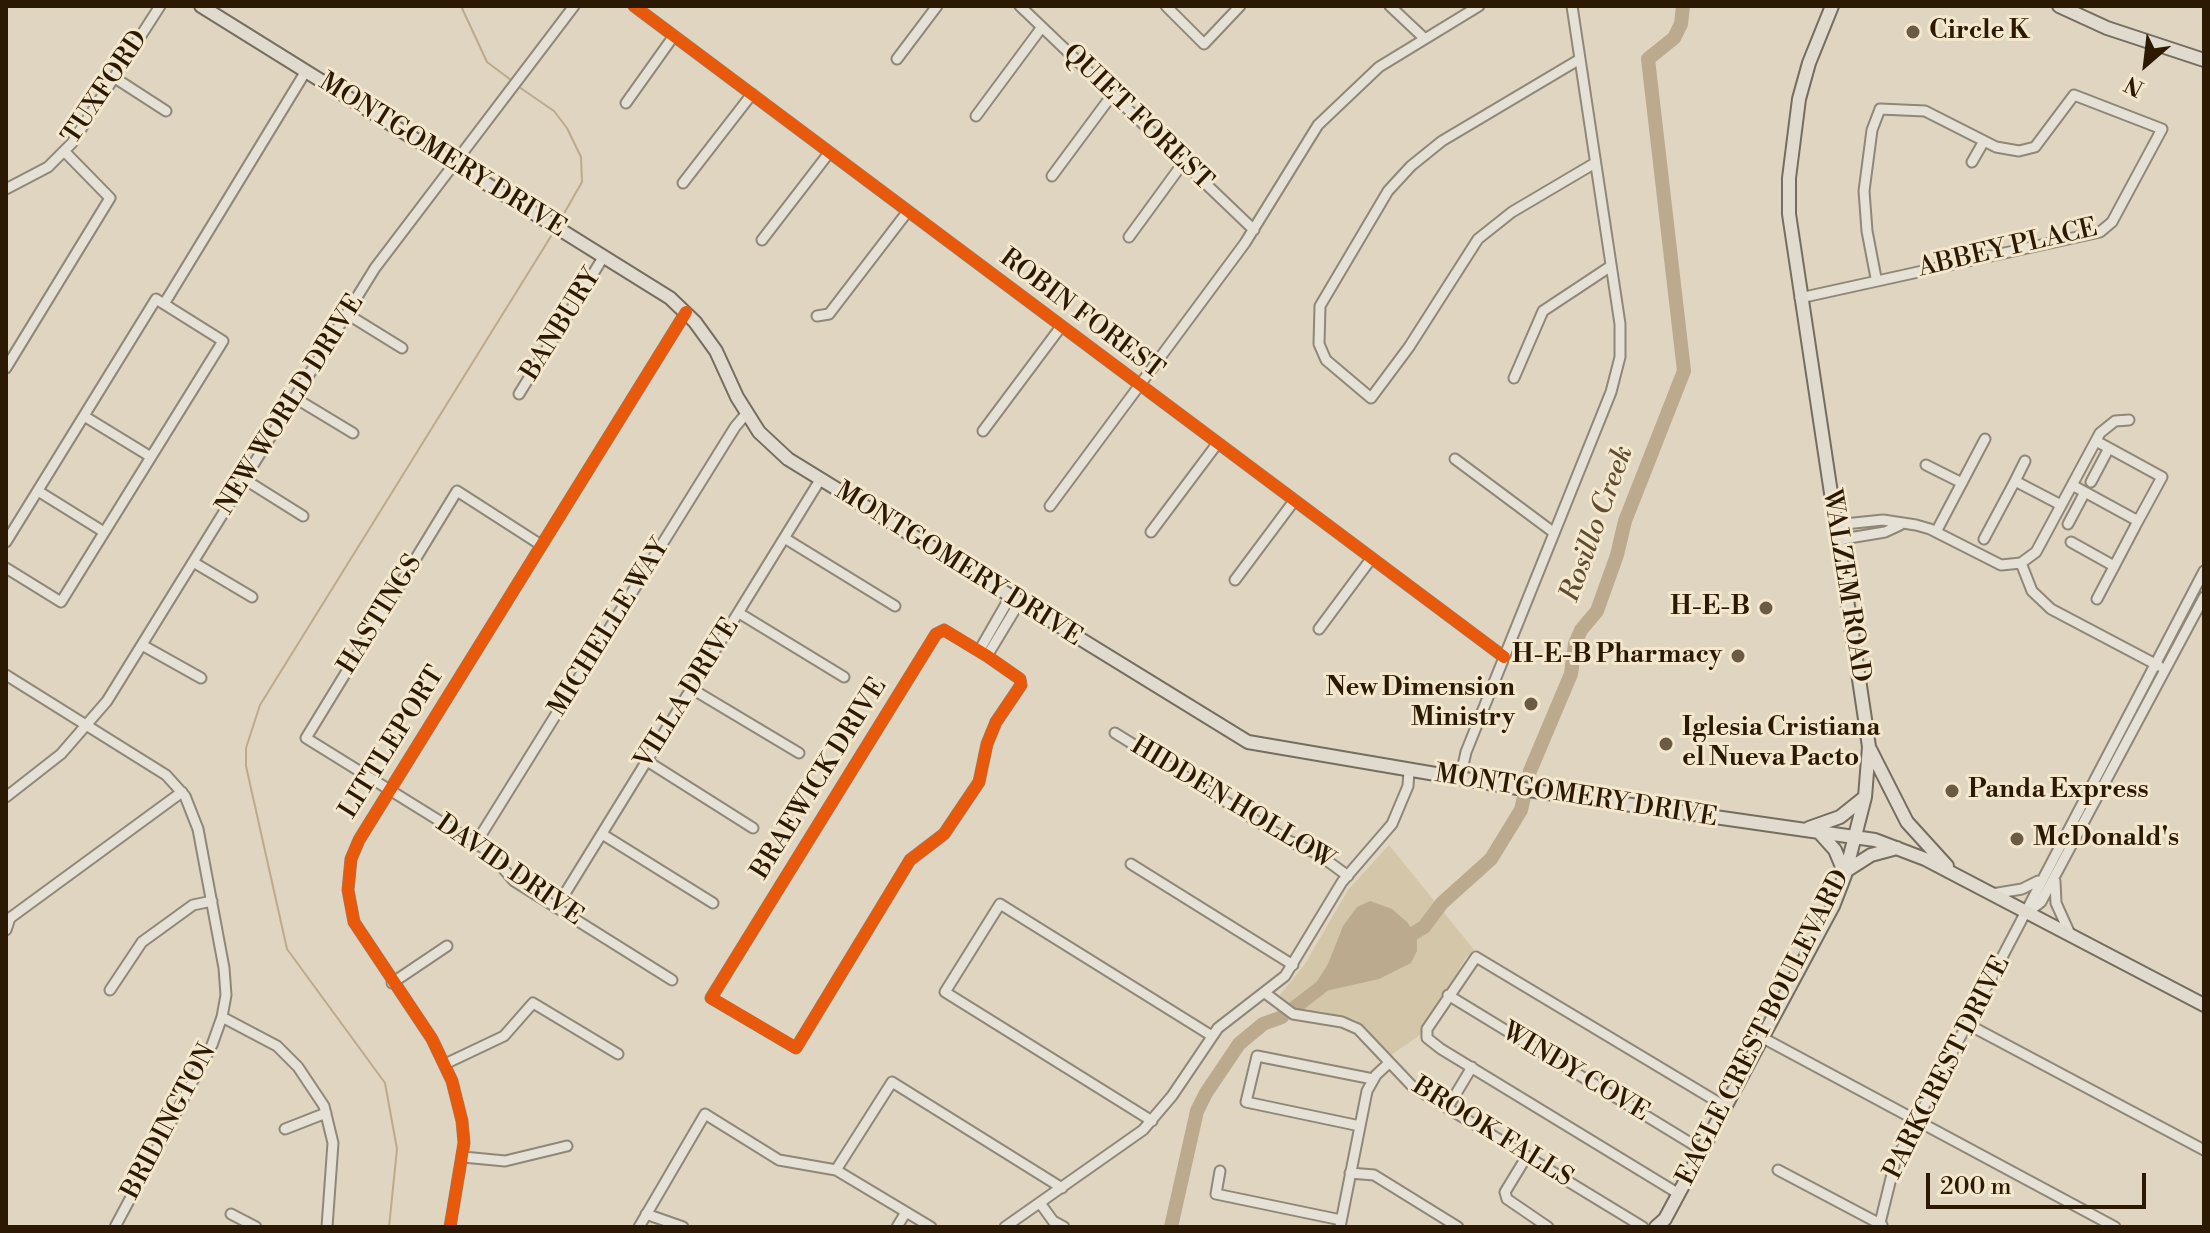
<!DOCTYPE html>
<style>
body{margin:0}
#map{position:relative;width:2210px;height:1233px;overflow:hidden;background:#dfd5c0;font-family:"Libre Bodoni",serif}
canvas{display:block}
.frame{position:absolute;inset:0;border:8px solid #2c1903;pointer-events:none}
.north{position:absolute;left:2106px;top:24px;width:80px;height:80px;-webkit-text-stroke:6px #f3e7ce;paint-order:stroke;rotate:208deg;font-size:22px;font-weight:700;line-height:32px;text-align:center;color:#2c1903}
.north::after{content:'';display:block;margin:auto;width:28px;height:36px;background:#2c1903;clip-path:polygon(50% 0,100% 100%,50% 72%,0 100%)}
.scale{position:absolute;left:1926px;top:1173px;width:220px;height:36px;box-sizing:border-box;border:4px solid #2c1903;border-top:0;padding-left:10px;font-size:24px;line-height:28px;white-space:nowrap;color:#2c1903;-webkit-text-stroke:6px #f3e7ce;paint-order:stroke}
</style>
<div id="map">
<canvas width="2210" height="1233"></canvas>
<div class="frame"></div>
<div class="north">N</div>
<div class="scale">200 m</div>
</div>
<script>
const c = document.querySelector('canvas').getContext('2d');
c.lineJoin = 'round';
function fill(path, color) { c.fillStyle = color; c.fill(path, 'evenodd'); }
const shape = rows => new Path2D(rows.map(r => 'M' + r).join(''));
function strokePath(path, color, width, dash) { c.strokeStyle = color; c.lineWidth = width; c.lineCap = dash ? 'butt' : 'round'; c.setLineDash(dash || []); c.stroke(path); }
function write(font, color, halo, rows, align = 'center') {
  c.font = font + ' "Libre Bodoni",serif'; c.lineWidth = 6; c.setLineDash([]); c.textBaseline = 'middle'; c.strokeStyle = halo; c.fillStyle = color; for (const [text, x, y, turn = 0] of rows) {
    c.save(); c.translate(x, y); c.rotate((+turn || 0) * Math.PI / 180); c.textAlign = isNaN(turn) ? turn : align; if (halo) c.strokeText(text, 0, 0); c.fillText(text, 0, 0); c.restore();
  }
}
const green = shape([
 [1389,845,1475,951,1466,957,1423,1033,1391,1055,1356,1020,1319,1011,1299,1011,1283,1003,1280,995,1305,964,1348,890]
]);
const water = shape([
 [1370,901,1392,909,1408,923,1417,940,1417,951,1411,963,1379,979,1317,993,1314,986,1328,964,1343,926,1357,907]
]);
const stream = shape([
 [461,6,487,62,511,80],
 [519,87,554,111,567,128,581,157,582,182,558,224],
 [389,1227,397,1149,385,1083,287,949,246,766,246,748,260,705,553,233]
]);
const river = shape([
 [1399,942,1424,927,1442,903,1491,859,1521,810,1530,771,1571,674,1575,644,1581,630,1597,611,1617,555,1625,521,1684,371,1648,59,1674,38,1681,24,1683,6],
 [1294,1008,1329,981],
 [1171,1227,1197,1111,1206,1093,1239,1044,1263,1024,1282,1017]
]);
const minor = shape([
 [634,6,1504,657],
 [1020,6,1254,230],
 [1166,6,1204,44,1240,6],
 [1390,6,1424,38],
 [897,59,937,6],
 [1580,59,1442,141,1411,166,1388,191,1320,306,1319,344,1326,360,1371,398,1409,347,1478,239,1512,212,1595,163],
 [115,78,166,111],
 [626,103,673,37],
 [976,116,1042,27],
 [1972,162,1984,141],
 [1052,176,1112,95],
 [683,183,752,94],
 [6,189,48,167,72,143,160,6],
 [1129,237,1183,163],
 [762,240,829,153],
 [1876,278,1867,231,1864,191,1872,130,1880,109,1925,111,1996,147,2019,151,2035,147,2074,95],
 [1800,298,2100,232,2112,222,2162,129,2074,95],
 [164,304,306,71],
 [347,314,402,348],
 [817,316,829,314,908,211],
 [6,368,110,198,64,151],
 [1514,378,1543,311,1611,266],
 [519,394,604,256],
 [295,398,353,433],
 [84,416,151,457],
 [983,431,1060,328],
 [2096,441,2162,477,2138,521],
 [1455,459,1553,532],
 [1926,465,1962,483],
 [244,479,303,516],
 [2015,481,2025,461],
 [2091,482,2109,448],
 [2072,485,2138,521,2097,599],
 [38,491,104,532],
 [1050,506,1245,243,1318,125,1379,67,1479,6],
 [2068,524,2085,492],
 [1835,525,1883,520,1916,525,1930,529,2001,565,2021,563,2036,552,2100,433,2115,421,2129,420],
 [1151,532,1217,444],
 [1936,532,1985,439],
 [786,539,895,606],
 [1984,539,2015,481,2061,505],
 [1837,540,1885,532,1900,525],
 [6,542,156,299,223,341,61,602,6,568],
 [2071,542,2114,566],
 [541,545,457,491,306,738,488,851,514,881,672,980],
 [193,562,252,597],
 [2021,563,2032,591,2051,609,2159,666],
 [1235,580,1294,501],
 [739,613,844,677],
 [1319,629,1371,559],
 [944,630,987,656,1020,679,1021,685,996,722,987,744,979,782,944,834,910,860,796,1048,711,998,936,634,944,630],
 [142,645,201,678],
 [979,651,1010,597],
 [987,656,1019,603],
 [6,675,166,775,185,796,198,829,224,968,226,995,222,1017,212,1045,115,1227],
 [692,689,799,753],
 [1115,733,1289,841,1318,854,1348,876],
 [647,761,753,828],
 [1460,779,1466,752,1611,392,1620,357,1620,324,1572,6],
 [6,797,61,754,107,701,375,268,574,6],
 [602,834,713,903],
 [476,843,735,427,746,414],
 [1131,864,1293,965],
 [2055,881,2056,903,2070,934],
 [1992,894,2022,889,2038,881],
 [556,908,820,480],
 [2028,912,2041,902,2204,597],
 [6,930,10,918,182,792],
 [392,983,447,946],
 [110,990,142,942,193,905,212,901],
 [1265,993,1293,1014,1342,1022,1358,1029,1413,1087,1643,1227],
 [1448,995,1702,1150],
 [222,1017,277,1046,298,1067,324,1106,333,1143,327,1227],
 [1969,1025,2204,1150],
 [1763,1038,2115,1227],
 [445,1064,504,1036,533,1003,618,1054],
 [1448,1107,1472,1067],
 [1152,1121,945,992,1000,904,1212,1036],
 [1360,1126,1246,1102,1257,1056,1373,1079],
 [285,1129,326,1113],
 [1527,1156,1505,1192,1507,1199,1548,1227],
 [463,1157,505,1161,567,1146],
 [836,1170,892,1082,1062,1188],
 [1778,1170,1882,1225],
 [1220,1171,1216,1194,1341,1220],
 [1350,1173,1374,1175,1458,1227],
 [1679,1194,1441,1049,1427,1038,1427,1029,1476,957,1726,1107],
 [1040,1203,1053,1221,1064,1227],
 [231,1214,256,1227],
 [646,1214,683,1227],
 [450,1227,464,1143,462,1121,452,1081,432,1039,354,922,348,890,351,859,359,840,686,312],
 [639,1227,705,1114,779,1160,836,1170,931,1227],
 [897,1227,906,1212],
 [1005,1227,1143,1130,1172,1096,1218,1028,1285,976,1342,882,1392,824,1408,786,1409,771],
 [1340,1227,1367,1091,1376,1075,1389,1063],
 [1879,1227,1895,1162,2204,571]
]);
const major = shape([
 [201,6,670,298,695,322,716,351,737,397,759,432,788,459,1248,742,1541,792,1875,840,1925,859,2204,1005],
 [2059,6,2107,28,2204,60],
 [1870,749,1907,822,1947,866],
 [1809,828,1840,817,1865,797],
 [1817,830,1835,850,1845,874],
 [1846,871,1871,855,1897,848],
 [1656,1227,1665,1219,1833,906,1845,875,1865,797,1869,747,1865,719,1789,214,1789,178,1799,99,1809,63,1832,6]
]);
const cycleway = shape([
 [634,6,1504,657],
 [944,630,987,656,1020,679,1021,685,996,722,987,744,979,782,944,834,910,860,796,1048,711,998,936,634,944,630],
 [450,1227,464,1143,462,1121,452,1081,432,1039,354,922,348,890,351,859,359,840,686,312]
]);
const markers = [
 [1913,32,8,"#6b5b45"],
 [1766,608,8,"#6b5b45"],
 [1738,656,8,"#6b5b45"],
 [1531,704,8,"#6b5b45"],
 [1666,744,8,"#6b5b45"],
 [1952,791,8,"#6b5b45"],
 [2017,839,8,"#6b5b45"]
];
const poiNames = [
 ["Circle K",1929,32],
 ["H-E-B",1750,608,"right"],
 ["H-E-B Pharmacy",1722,656,"right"],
 ["New Dimension",1515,689,"right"],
 ["Ministry",1515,719,"right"],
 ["Iglesia Cristiana",1682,729],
 ["el Nueva Pacto",1682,759],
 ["Panda Express",1968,791],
 ["McDonald's",2033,839]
];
const streetNames = [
 ["TUXFORD",106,88,-56],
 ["QUIET FOREST",1137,118,44],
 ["MONTGOMERY DRIVE",442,156,32],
 ["ABBEY PLACE",2008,249,-13],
 ["ROBIN FOREST",1081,315,37],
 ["BANBURY",562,325,-58],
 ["NEW WORLD DRIVE",291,405,-58],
 ["MONTGOMERY DRIVE",958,565,32],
 ["WALZEM ROAD",1845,586,81],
 ["HASTINGS",381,615,-58],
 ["MICHELLE WAY",610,628,-58],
 ["VILLA DRIVE",688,694,-58],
 ["LITTLEPORT",393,743,-58],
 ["BRAEWICK DRIVE",820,779,-58],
 ["MONTGOMERY DRIVE",1576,797,9],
 ["HIDDEN HOLLOW",1232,804,31],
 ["DAVID DRIVE",509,871,35],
 ["EAGLE CREST BOULEVARD",1764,1028,-63],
 ["PARKCREST DRIVE",1948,1068,-63],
 ["WINDY COVE",1575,1073,31],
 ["BRIDINGTON",170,1122,-62],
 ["BROOK FALLS",1492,1133,32]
];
const waterNames = [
 ["Rosillo Creek",1598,524,-70]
];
fill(green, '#d4c6a8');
fill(water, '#bbaa8d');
strokePath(stream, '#bbaa8d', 2);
strokePath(river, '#bbaa8d', 14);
strokePath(minor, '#8f8778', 13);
strokePath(major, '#756d5f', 16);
strokePath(minor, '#e6e1d6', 9);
strokePath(major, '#e1dbcf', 12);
strokePath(cycleway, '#e8590c', 12);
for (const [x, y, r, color] of markers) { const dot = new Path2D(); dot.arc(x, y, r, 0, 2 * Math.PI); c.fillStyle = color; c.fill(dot); strokePath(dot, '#f3e7ce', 3); }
write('bold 26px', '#2c1903', '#f3e7ce', poiNames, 'left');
write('26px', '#2c1903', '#f3e7ce', streetNames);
write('italic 28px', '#5f4c31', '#f3e7ce', waterNames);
</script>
